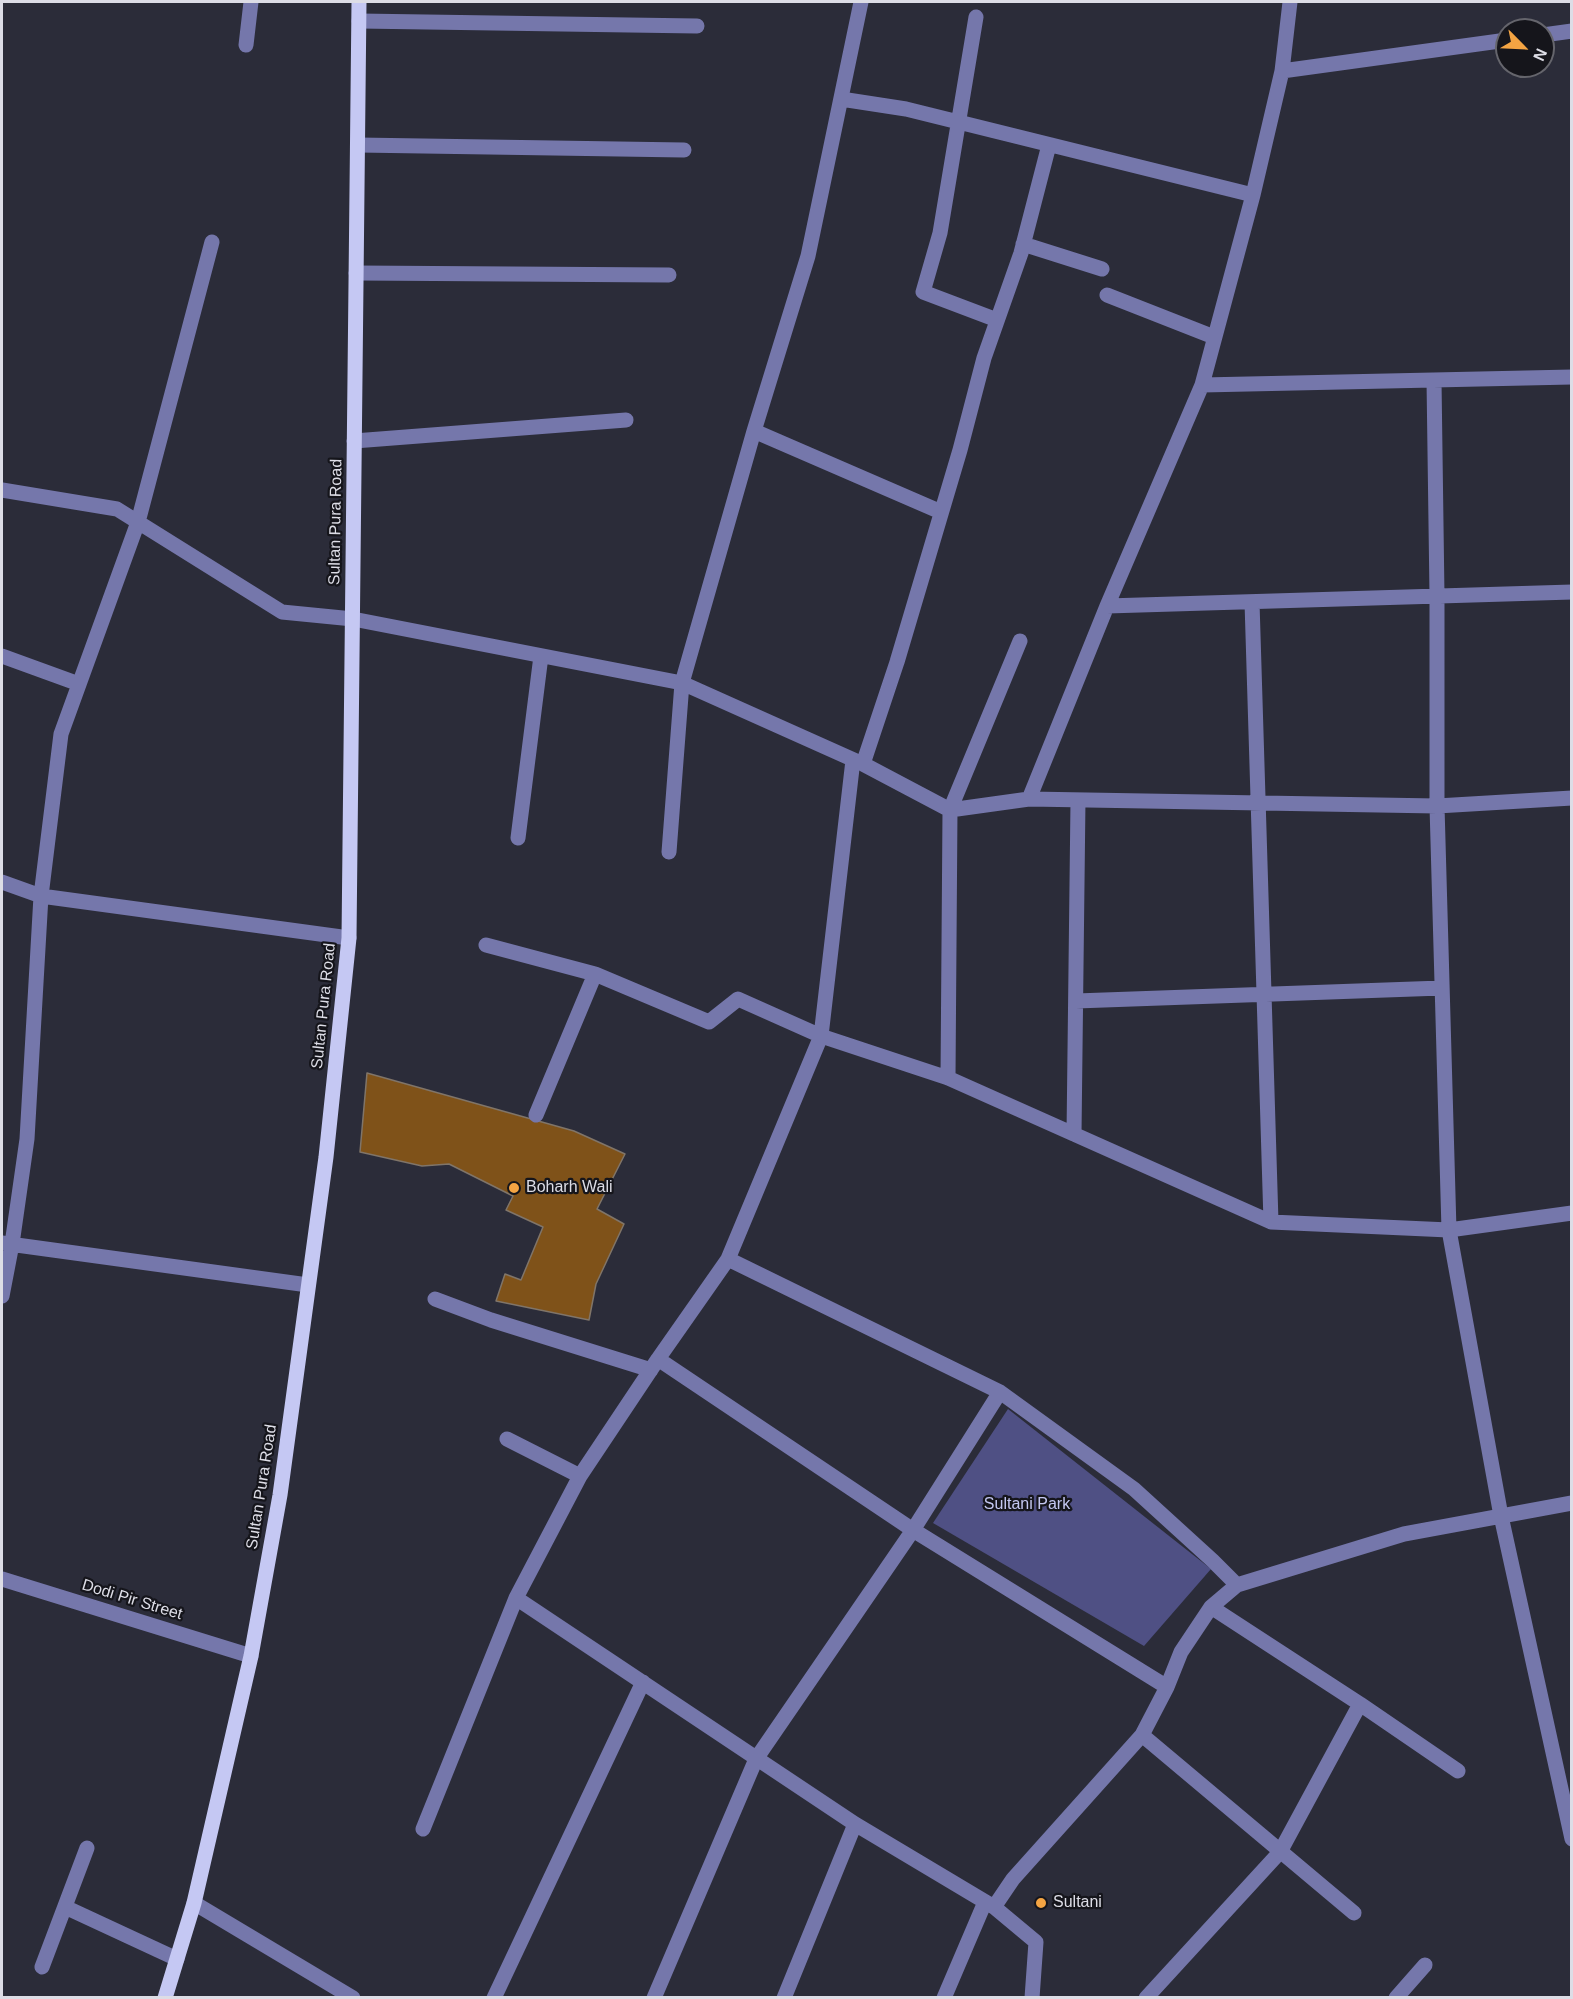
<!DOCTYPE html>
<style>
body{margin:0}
#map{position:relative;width:1573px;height:1999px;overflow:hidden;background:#2b2c39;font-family:Arial,sans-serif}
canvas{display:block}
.frame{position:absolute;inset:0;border:3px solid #dddde6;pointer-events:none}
.north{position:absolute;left:1495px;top:18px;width:60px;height:60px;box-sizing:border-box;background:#15151b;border:2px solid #65656c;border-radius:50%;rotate:114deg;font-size:16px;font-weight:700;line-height:24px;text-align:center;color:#dddde6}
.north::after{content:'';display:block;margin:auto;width:21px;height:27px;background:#f4a443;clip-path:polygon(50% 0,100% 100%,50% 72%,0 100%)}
</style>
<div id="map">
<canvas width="1573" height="1999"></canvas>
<div class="frame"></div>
<div class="north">N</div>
</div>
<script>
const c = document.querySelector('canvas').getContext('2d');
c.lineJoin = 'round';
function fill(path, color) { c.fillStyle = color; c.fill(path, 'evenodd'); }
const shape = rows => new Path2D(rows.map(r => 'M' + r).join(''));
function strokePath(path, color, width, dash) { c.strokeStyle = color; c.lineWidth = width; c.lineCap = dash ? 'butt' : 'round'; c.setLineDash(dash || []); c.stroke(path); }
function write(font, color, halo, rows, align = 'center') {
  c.font = font + ' Arial,sans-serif'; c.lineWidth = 4.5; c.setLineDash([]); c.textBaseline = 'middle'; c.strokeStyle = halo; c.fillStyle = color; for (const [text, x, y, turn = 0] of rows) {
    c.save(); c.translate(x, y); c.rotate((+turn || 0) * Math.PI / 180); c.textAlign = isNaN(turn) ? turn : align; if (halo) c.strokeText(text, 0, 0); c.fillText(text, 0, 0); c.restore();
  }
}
const green = shape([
 [1008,1409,1211,1569,1144,1646,933,1523]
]);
const building = shape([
 [367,1073,574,1131,625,1154,597,1209,624,1224,596,1284,589,1320,496,1301,505,1274,521,1280,543,1227,506,1210,513,1196,449,1164,422,1166,360,1152,367,1073]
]);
const minor = shape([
 [1290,2,1282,71,1253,195,1202,385,1107,606,1029,799,1437,806,1572,798],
 [976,17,940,233,923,292,997,320],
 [359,21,697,26],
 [1543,35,1572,31],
 [246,45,251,2],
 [1282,71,1507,40],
 [841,99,906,109,1253,195],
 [358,145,684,150],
 [1023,244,1102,269],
 [356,273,669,275],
 [1107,295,1214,337],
 [1434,380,1437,596,1437,806,1449,1230,1501,1516,1572,1839],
 [1202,385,1572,377],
 [754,431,941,512],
 [354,441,626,420],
 [2,490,117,509,282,612,353,619,682,683,863,764,950,810,1029,799],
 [1252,602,1271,1222],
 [1107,606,1572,592],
 [2,656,79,684],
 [863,764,897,662,960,450,984,358,1021,253,1049,145],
 [518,838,541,656],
 [669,852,682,683,754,431,808,256,861,2],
 [2,882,41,896,349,938],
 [486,945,595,974],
 [1076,1001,1442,988],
 [948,1078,950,810,1020,641],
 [536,1115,595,974,709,1022,738,999,821,1036,948,1078,1271,1222,1449,1230,1572,1213],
 [1074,1134,1078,800],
 [2,1243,308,1285],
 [728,1259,1000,1392,1134,1489,1213,1561,1237,1585],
 [2,1296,12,1244,27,1139,41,896,61,734,138,522,212,242],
 [435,1299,491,1320,651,1370],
 [658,1359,913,1530,1167,1687],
 [507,1439,580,1476],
 [2,1579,251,1656],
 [516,1598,855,1824,994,1907,1036,1942,1032,1998],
 [1211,1607,1360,1704,1458,1771],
 [1142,1735,1354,1913],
 [423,1829,516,1598,580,1476,658,1359,728,1259,821,1036,853,760],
 [194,1903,353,1998],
 [65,1907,177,1959],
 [994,1907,1013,1879,1142,1735,1167,1687,1181,1652,1211,1607,1237,1585,1404,1534,1572,1503],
 [42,1967,87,1848],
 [494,1998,643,1682],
 [654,1998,756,1759,913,1530,1000,1392],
 [784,1998,855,1824],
 [944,1998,985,1902],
 [1146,1998,1280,1852,1360,1704],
 [1396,1998,1425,1965]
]);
const major = shape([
 [165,1998,194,1903,251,1656,280,1495,326,1157,349,938,359,2]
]);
const markers = [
 [514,1188,6,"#f4a443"],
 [1041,1903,6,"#f4a443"]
];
const streetNames = [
 ["Sultan Pura Road",336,522,-89],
 ["Sultan Pura Road",324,1006,-84],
 ["Sultan Pura Road",262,1487,-81],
 ["Dodi Pir Street",132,1600,17]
];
const poiNames = [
 ["Boharh Wali",526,1188],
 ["Sultani",1053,1903]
];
const parkNames = [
 ["Sultani Park",1027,1505]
];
fill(green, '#4f5084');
fill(building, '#7f5219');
strokePath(building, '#807569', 1.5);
strokePath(minor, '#7577ab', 15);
strokePath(major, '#c5c8f3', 15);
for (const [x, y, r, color] of markers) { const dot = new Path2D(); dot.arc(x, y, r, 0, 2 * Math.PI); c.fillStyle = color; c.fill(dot); strokePath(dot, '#15151b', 2); }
write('16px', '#dddde6', '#15151b', streetNames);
write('16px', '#dddde6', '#15151b', poiNames, 'left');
write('16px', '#c4c7f1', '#15151b', parkNames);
</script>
